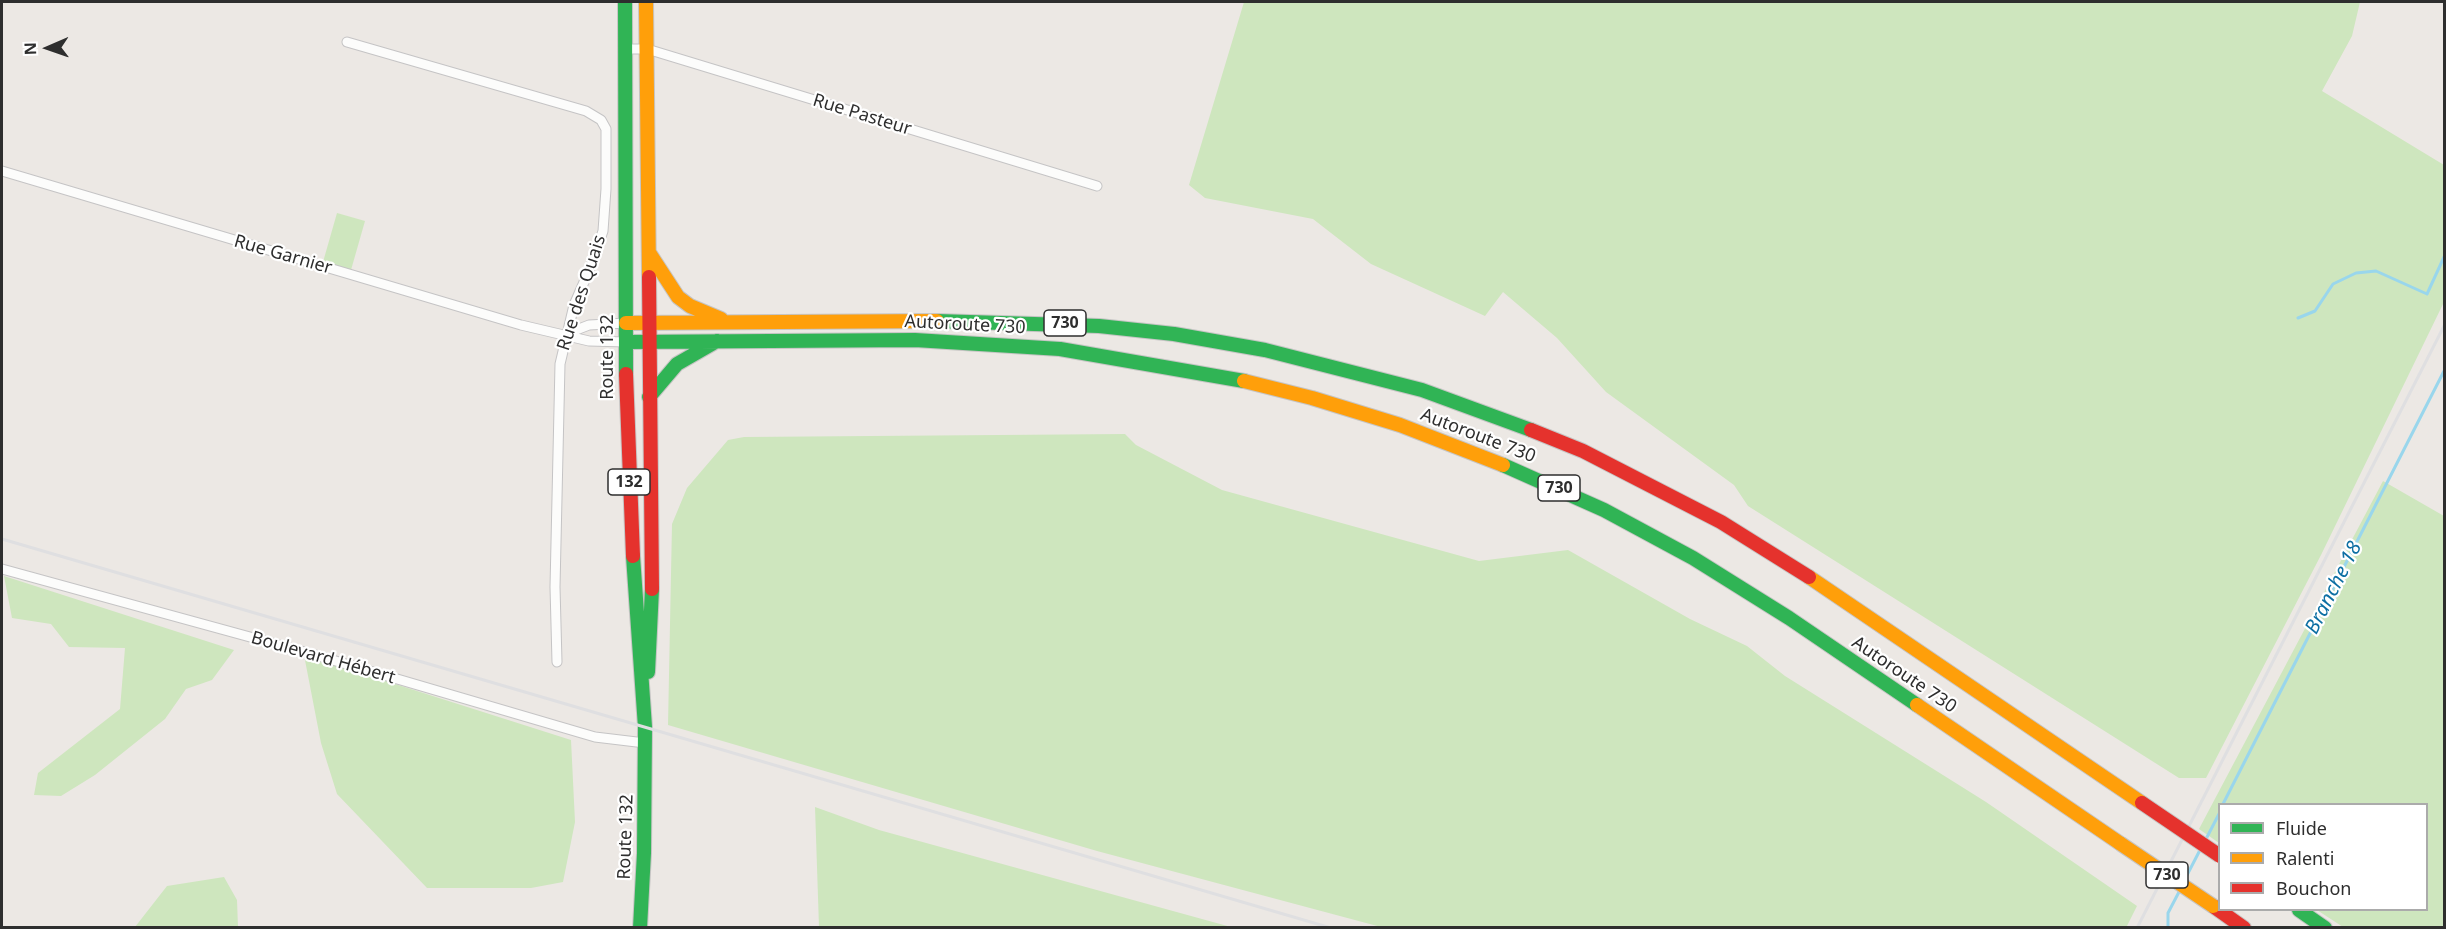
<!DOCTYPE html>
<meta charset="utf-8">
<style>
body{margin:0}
#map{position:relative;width:2446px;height:929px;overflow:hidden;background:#ece8e4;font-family:"Noto Sans",sans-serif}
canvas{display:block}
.frame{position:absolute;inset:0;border:3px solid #2e2e2e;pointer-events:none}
.legend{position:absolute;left:2218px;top:803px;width:210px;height:108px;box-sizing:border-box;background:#fff;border:2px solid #ababab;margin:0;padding:8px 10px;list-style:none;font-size:18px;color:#2e2e2e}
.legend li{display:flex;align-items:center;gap:12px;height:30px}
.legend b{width:30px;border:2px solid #ababab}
.north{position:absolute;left:18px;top:18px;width:60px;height:60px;-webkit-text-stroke:4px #fff;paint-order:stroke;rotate:268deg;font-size:16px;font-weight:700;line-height:24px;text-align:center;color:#2e2e2e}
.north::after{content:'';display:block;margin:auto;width:21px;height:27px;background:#2e2e2e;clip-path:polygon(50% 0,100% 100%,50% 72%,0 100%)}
</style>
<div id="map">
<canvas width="2446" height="929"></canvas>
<div class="frame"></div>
<ul class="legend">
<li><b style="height:8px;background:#30b455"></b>Fluide</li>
<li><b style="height:8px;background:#ff9f0a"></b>Ralenti</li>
<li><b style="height:8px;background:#e5322d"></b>Bouchon</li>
</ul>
<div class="north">N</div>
</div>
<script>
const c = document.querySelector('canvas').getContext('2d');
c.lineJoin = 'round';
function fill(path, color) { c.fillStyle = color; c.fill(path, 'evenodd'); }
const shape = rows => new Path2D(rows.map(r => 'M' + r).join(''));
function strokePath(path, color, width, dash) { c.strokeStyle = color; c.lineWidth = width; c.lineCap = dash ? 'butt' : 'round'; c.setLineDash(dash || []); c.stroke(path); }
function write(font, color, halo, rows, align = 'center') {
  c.font = font + ' "Noto Sans",sans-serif'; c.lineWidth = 4.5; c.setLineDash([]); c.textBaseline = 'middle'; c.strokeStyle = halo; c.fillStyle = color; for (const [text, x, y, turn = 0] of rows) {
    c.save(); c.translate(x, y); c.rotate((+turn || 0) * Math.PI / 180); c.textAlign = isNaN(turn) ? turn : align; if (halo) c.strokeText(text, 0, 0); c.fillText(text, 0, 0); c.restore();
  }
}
const green = shape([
 [1244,2,2360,2,2352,36,2322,91,2444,165,2444,302,2321,555,2206,778,2179,778,1748,506,1734,485,1606,392,1557,338,1503,292,1485,316,1371,264,1313,219,1205,198,1189,185],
 [337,213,365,221,351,270,323,262],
 [1125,434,1136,445,1222,490,1479,561,1568,550,1690,619,1747,646,1785,676,1986,802,2137,906,2126,928,1381,927,1097,851,668,725,672,524,687,488,728,440,744,437],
 [2383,481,2444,516,2444,927,2343,927,2317,910,2426,910,2426,804,2220,804,2219,843,2199,829],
 [4,576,234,650,212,680,186,689,165,719,95,775,61,796,34,795,38,773,120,709,125,648,69,647,51,624,12,618],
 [304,655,571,740,575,822,563,882,531,888,427,888,337,794,321,743],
 [815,807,879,830,1231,927,819,927],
 [224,877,237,900,238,927,135,927,167,886]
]);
const stream = shape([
 [2298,318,2315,311,2333,284,2356,273,2376,271,2427,294,2444,257],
 [2223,804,2444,371],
 [2206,839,2220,812],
 [2185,879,2200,850],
 [2168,928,2168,913,2180,890]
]);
const street = shape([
 [347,42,586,111,601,120,606,129,606,189,603,231,591,266,574,305,560,364,555,587,557,662],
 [625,49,647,49,1097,186],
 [2,171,521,325,589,341,626,342],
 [566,334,589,325,626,323],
 [2,569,312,654,595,737,645,743]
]);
const fast = shape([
 [625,2,626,374],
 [937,321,1099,326,1174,334,1265,350,1422,390,1531,430],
 [626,342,915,340,1060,349,1244,381],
 [649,397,677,364,717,341],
 [1503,465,1604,510,1693,558,1789,618,1917,705],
 [633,556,645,727,644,853,640,928],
 [648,672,652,589],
 [2299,910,2325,928]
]);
const slow = shape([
 [646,2,649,277],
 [650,254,678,297,690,306,721,319],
 [626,323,937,321],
 [1244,381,1312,398,1400,425,1503,465],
 [1809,577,2142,803],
 [1917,705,2121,844]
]);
const jam = shape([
 [649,277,652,589],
 [626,374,633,556],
 [1531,430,1583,451,1721,522,1809,577],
 [2213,906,2244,928]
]);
const rail = shape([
 [2,539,1331,928],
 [2137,928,2444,326]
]);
const slowBridge = shape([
 [2121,844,2213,906]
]);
const jamBridge = shape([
 [2142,803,2220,856]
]);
const shields = [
 [1065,323,42],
 [629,482,42],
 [1559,488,42],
 [2167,875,42]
];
const shieldNames = [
 ["730",1065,323],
 ["132",629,482],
 ["730",1559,488],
 ["730",2167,875]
];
const streetNames = [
 ["Rue Pasteur",862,115,17],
 ["Rue Garnier",283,255,16],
 ["Rue des Quais",582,293,-72],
 ["Autoroute 730",965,325,3],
 ["Route 132",608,357,-90],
 ["Autoroute 730",1478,436,21],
 ["Boulevard Hébert",323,658,16],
 ["Autoroute 730",1904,675,34],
 ["Route 132",626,837,-88]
];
const waterNames = [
 ["Branche 18",2334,588,-63]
];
fill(green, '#cee6be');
strokePath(stream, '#99d6ec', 3);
strokePath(street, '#c5c4c5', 11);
strokePath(fast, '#c6c5c4', 16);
strokePath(slow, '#c6c5c4', 16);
strokePath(jam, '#c6c5c4', 16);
strokePath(street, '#fcfcfb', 9);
strokePath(fast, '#30b455', 14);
strokePath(slow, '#ff9f0a', 14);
strokePath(jam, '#e5322d', 14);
strokePath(rail, '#dfdfe1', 3);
strokePath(slowBridge, '#c6c5c4', 16, []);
strokePath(jamBridge, '#c6c5c4', 16, []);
strokePath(slowBridge, '#ff9f0a', 14);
strokePath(jamBridge, '#e5322d', 14);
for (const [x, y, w] of shields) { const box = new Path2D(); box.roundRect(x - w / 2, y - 13, w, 26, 4.5); c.fillStyle = '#fff'; c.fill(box); strokePath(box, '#2e2e2e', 1.5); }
write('bold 16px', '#2e2e2e', null, shieldNames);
write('18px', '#2e2e2e', '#fff', streetNames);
write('italic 20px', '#0d6fa3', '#fff', waterNames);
</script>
